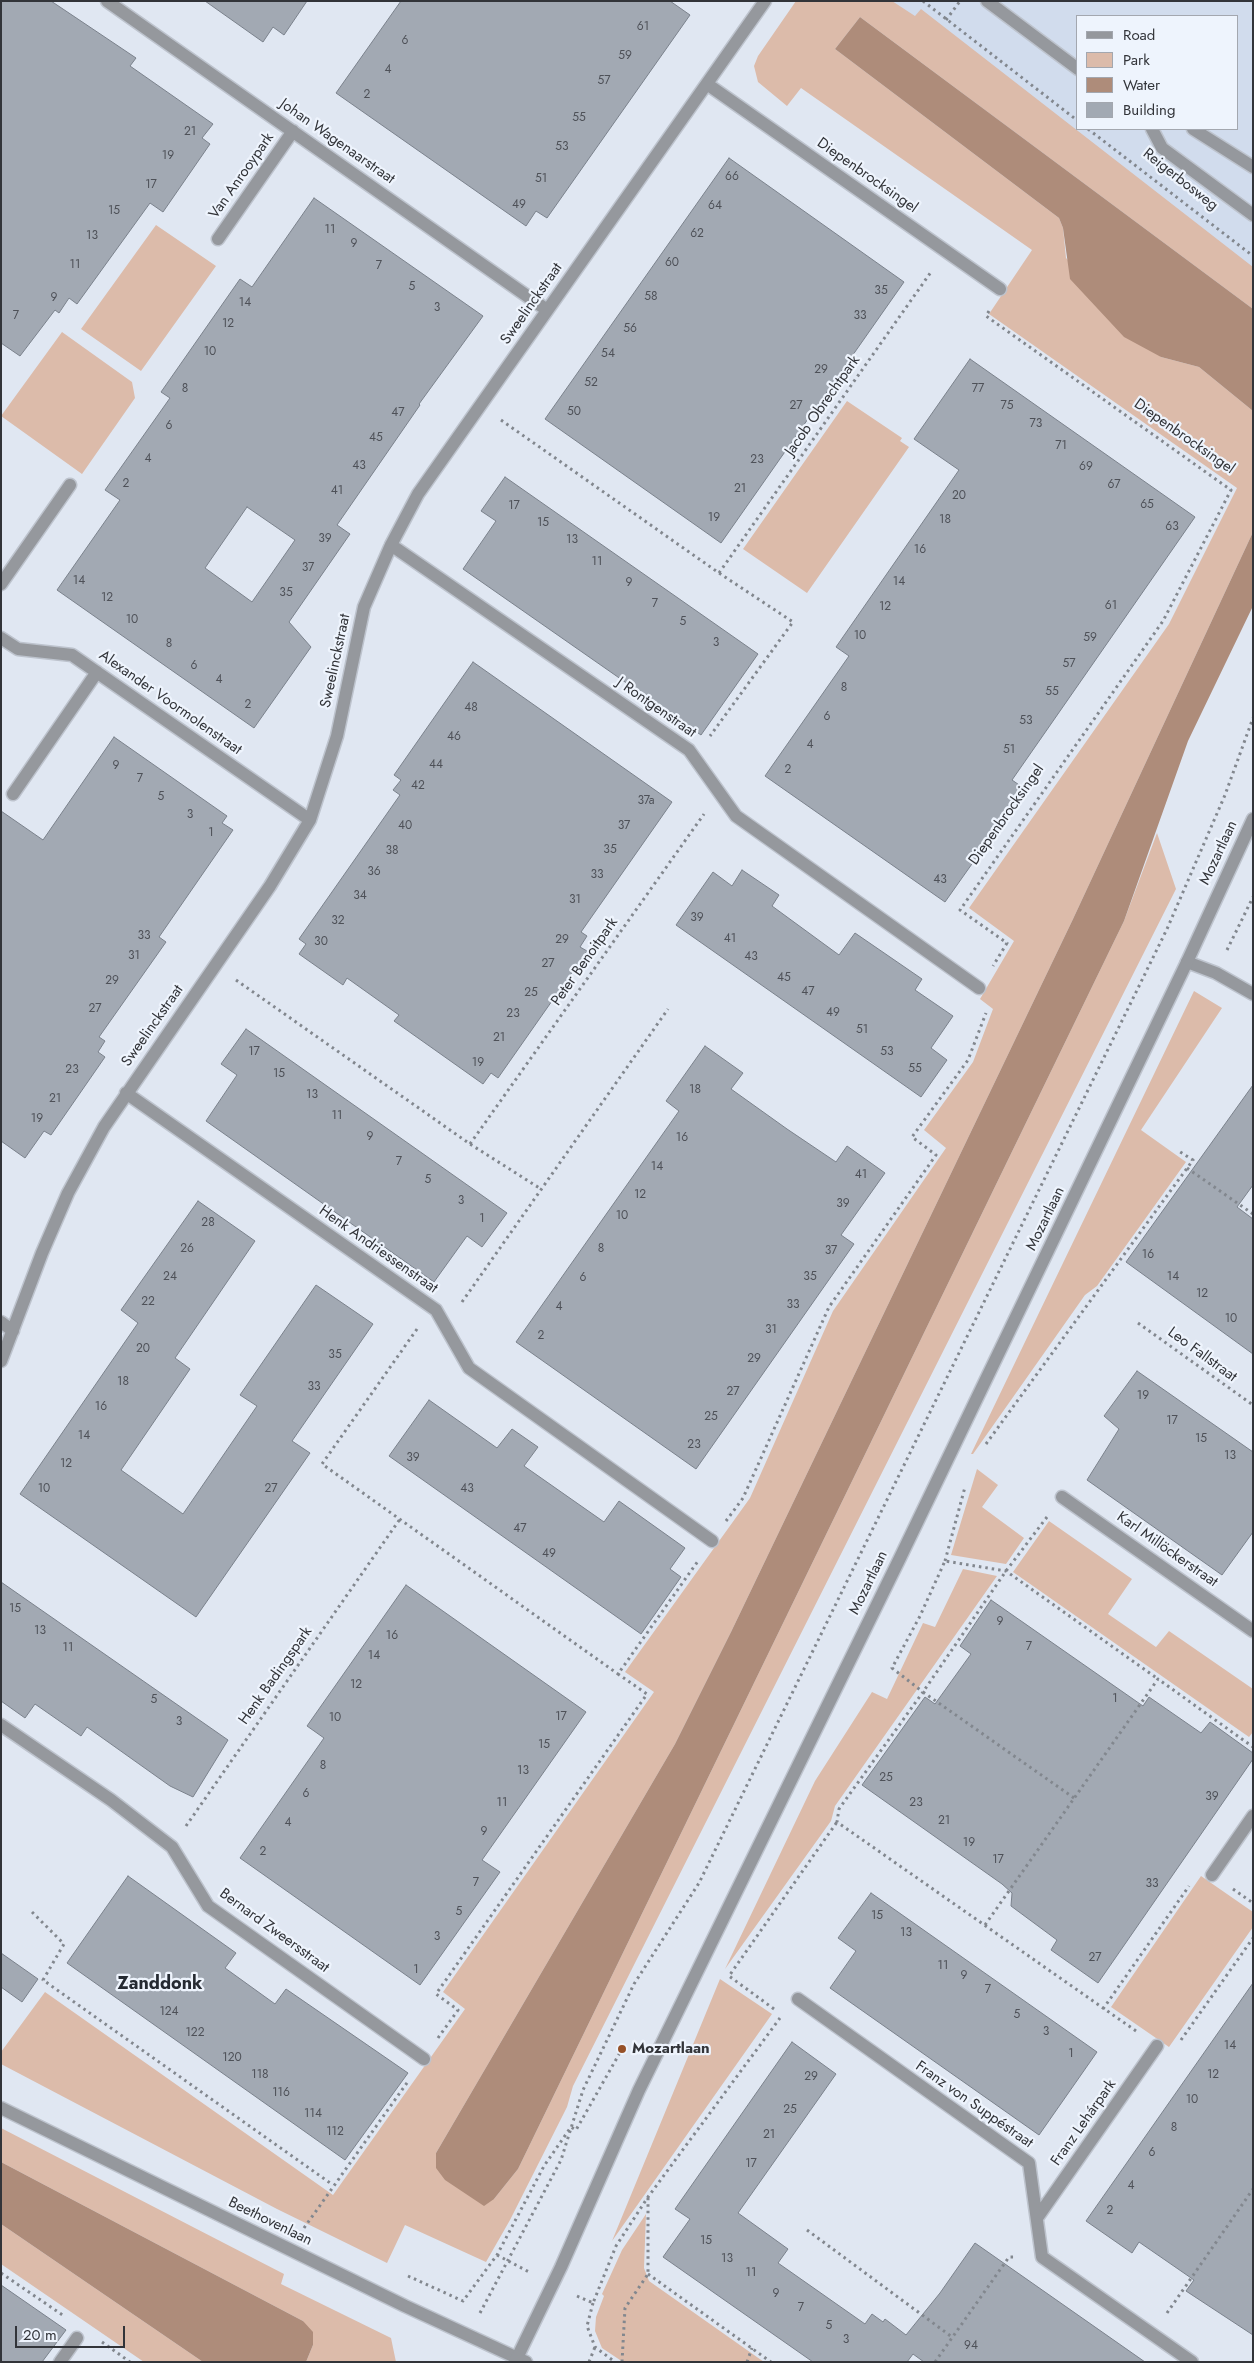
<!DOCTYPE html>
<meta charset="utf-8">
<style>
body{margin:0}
#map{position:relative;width:1254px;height:2363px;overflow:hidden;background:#e0e7f2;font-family:Jost,sans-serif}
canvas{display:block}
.frame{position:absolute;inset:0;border:2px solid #323439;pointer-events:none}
.legend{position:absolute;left:1076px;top:15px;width:162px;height:115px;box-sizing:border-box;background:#eef4fd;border:1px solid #a3a7af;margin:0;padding:6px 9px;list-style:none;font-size:15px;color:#323439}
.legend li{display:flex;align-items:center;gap:10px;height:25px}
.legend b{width:25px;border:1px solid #a3a7af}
.scale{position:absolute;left:15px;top:2326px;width:110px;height:22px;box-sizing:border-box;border:2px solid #323439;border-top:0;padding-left:6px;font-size:15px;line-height:18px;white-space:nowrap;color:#323439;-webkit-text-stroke:4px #eef4fd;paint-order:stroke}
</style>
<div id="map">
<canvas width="1254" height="2363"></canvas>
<div class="frame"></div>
<ul class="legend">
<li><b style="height:6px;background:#95989d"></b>Road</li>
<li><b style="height:14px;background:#dcbbaa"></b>Park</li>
<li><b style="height:14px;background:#ae8c7a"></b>Water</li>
<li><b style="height:14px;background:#a2a9b3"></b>Building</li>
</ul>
<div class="scale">20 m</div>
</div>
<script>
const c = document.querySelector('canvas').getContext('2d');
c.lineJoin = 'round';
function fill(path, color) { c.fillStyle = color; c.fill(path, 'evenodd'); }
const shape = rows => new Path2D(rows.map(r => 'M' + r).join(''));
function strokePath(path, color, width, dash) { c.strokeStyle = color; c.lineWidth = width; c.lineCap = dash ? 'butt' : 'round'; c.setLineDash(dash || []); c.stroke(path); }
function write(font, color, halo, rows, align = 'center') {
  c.font = font + ' Jost,sans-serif'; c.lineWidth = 4.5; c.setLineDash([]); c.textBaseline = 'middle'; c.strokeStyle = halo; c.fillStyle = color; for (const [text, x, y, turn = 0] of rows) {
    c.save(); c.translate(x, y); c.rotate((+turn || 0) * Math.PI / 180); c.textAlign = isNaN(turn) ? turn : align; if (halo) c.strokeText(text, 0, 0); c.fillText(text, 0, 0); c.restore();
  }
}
const built = shape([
 [842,1,1253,1,1253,315],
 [1078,16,1238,16,1238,129,1078,129]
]);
const green = shape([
 [796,1,892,1,915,16,921,9,1253,267,1253,309,860,17,835,49,1059,218,1063,228,1066,258,1161,357,1199,367,1253,411,1253,532,1073,919,731,1632,675,1744,436,2153,494,2199,518,2169,1124,921,1157,833,1176,889,573,2086,567,2107,510,2220,486,2262,405,2225,387,2263,277,2209,1,2064,1,2052,45,1992,333,2195,465,2009,443,1992,654,1692,625,1672,750,1498,833,1311,946,1148,924,1130,973,1062,993,1009,980,999,1014,941,969,908,1169,624,1237,488,989,314,1032,250,801,88,787,106,758,82,754,66,758,56],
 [156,225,216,266,141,371,81,329],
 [62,332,132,382,135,398,82,474,1,416],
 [847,401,902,438,900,441,909,447,807,593,743,549],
 [1194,991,1222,1008,1141,1130,1186,1162,1097,1286,1085,1295,973,1454,971,1454],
 [977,1469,998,1485,982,1507,1024,1538,1006,1564,951,1555],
 [1049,1521,1132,1579,1108,1614,1156,1647,1169,1631,1253,1689,1253,1732,1249,1737,1013,1572],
 [963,1569,997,1576,835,1806,831,1821,725,1969,815,1781,872,1692,887,1699,923,1623,935,1627],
 [1201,1876,1253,1912,1253,1927,1169,2047,1111,2007],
 [720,1979,772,2014,612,2241],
 [1,2128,284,2274,281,2284,391,2338,396,2362,306,2362,313,2345,303,2321,1,2162],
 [646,2214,644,2268,649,2281,764,2362,623,2362,602,2348,595,2331,596,2317,604,2296,602,2294,622,2250],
 [1,2224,203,2362,144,2362,1,2264]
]);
const water = shape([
 [860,17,1253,309,1253,411,1199,367,1161,357,1124,337,1070,279,1063,228,1059,218,835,49],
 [1253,532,1253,606,1188,741,1124,921,518,2169,494,2199,484,2206,445,2180,436,2168,436,2153,675,1744,731,1632,1073,919],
 [1,2162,303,2321,313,2332,313,2345,306,2362,203,2362,1,2224]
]);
const building = shape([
 [1,1,51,1,136,58,130,66,213,124,202,138,210,144,163,212,150,203,77,304,69,298,59,313,55,310,20,356,1,343,1,1],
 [205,1,307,1,284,35,273,27,263,42,205,1],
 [401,1,670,1,690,15,547,218,536,211,526,226,336,93,401,1],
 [729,158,904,282,721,543,545,419,729,158],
 [314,198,483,316,419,404,420,405,337,525,350,534,289,622,311,647,254,728,57,590,120,500,105,490,170,398,161,392,240,279,252,287,314,198],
 [247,507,295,540,252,602,205,568,247,507],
 [970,359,1195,517,1012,780,1025,789,945,902,765,776,849,656,836,647,959,470,914,439,970,359],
 [505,477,758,654,701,735,463,569,496,521,481,511,505,477],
 [473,662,672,802,581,932,587,936,580,947,587,951,498,1078,491,1073,483,1084,394,1021,399,1015,347,978,343,985,299,954,306,944,299,939,400,795,393,790,401,780,394,775,473,662],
 [114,737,227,816,222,823,233,830,159,937,166,942,99,1037,105,1041,98,1052,105,1057,51,1135,44,1131,25,1158,1,1141,1,811,43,840,114,737],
 [742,870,779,895,772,906,839,955,855,933,922,979,915,990,953,1016,931,1048,947,1060,921,1097,676,925,713,872,732,886,742,870],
 [246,1029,507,1213,482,1247,467,1236,434,1282,206,1121,237,1075,221,1064,246,1029],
 [705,1046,743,1073,731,1089,787,1129,836,1162,847,1146,885,1173,841,1235,854,1244,696,1469,516,1342,679,1111,666,1101,705,1046],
 [1253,1085,1253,1185,1237,1207,1253,1219,1253,1354,1126,1262,1253,1085],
 [198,1201,255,1241,175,1358,190,1369,121,1470,183,1514,257,1406,240,1395,316,1285,373,1324,292,1441,310,1453,196,1617,20,1494,138,1323,121,1310,198,1201],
 [1137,1371,1253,1452,1253,1532,1222,1575,1087,1480,1119,1429,1104,1416,1137,1371],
 [429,1400,497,1448,512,1429,538,1447,524,1466,604,1522,619,1501,685,1548,670,1569,681,1577,641,1634,389,1456,429,1400],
 [1,1582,228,1740,193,1797,170,1786,87,1727,81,1736,35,1704,25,1718,1,1701,1,1582],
 [406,1585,586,1712,482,1860,500,1872,420,1985,240,1858,324,1738,307,1726,406,1585],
 [991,1600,1143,1706,1149,1697,1201,1733,1210,1722,1253,1753,1253,1759,1098,1983,1051,1950,1057,1940,1011,1906,1012,1893,1002,1884,862,1785,925,1697,935,1704,971,1654,960,1646,991,1600],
 [128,1876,236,1953,225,1968,275,2004,286,1989,408,2073,345,2160,67,1963,128,1876],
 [871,1893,1097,2052,1039,2135,830,1988,856,1951,838,1938,871,1893],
 [1,1953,38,1979,22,2002,1,1987,1,1953],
 [1253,1983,1253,2335,1186,2291,1194,2280,1139,2242,1132,2253,1086,2221,1253,1983],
 [792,2042,836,2074,738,2213,788,2249,778,2263,865,2324,872,2314,883,2322,885,2319,906,2335,940,2293,975,2243,1145,2362,924,2362,913,2354,907,2362,813,2362,663,2257,690,2219,675,2209,792,2042],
 [1,2285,66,2330,42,2362,1,2362,1,2285]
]);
const path = shape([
 [923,1,1078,121],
 [946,20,960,1],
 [1088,129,1253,256],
 [989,311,986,316,1231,490,1163,621,960,910,1007,943,993,966],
 [501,420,719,573,793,622,710,736],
 [719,573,931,272],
 [1227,950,1253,897],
 [236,980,470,1144,541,1189],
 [470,1144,704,814],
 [1187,1168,1253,1214],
 [462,1302,668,1009],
 [1138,1323,1253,1405],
 [417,1329,322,1464,618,1674],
 [986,1444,1193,1160,1177,1150],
 [1047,1517,1006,1571,923,1692,1074,1798],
 [726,1521,743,1498,829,1307,936,1155,912,1137,968,1060,986,1013],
 [945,1561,965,1487],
 [186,1826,400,1519],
 [1233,1889,1253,1903],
 [32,1912,64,1944,43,1980,333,2185],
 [985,1925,1158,1679,1253,1747],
 [774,2009,729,1976,837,1822],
 [1103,2009,1189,1886],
 [1136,2031,837,1822,839,1809,923,1692,892,1668,920,1616,945,1561,1006,1571,1158,1679],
 [438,2038,458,2010,436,1994,647,1694,618,1674,698,1561],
 [1181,2040,1253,1938],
 [304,2228,409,2080],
 [807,2230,952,2337],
 [497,2255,531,2273],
 [1,2273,64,2316],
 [648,2274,771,2362],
 [408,2276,463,2301,497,2255,544,2166,571,2127,576,2130,622,2049],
 [577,2296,593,2303,616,2246,648,2197,780,2018],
 [593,2303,587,2326,595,2347,615,2362],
 [480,2313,561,2160,583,2090,634,1984,699,1883,1167,929,1225,795,1253,718],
 [1167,2313,1253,2189],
 [102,2342,130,2362],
 [589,2362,595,2347],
 [622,2362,625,2308,648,2274,648,2197],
 [747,2362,752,2348],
 [935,2362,1009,2257,1017,2257]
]);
const minor = shape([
 [107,1,547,310],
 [707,84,1000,289],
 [218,239,293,131],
 [391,545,689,750,736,816,979,988],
 [1,584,70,485],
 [1,638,18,649,72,655,310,820],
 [13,794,97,672],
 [1187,962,1216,973,1253,994],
 [126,1093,436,1310,469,1368,712,1541],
 [1,1322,13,1331],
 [1,1361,42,1253,68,1193,104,1127,270,886,310,820,337,736,364,607,391,545,418,494,765,1],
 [1062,1497,1253,1631],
 [1,1725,111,1800,172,1847,208,1906,424,2059],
 [1212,1875,1253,1816],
 [798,1999,1029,2163,1042,2257,1192,2362],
 [1,2108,405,2306,526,2362],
 [1037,2218,1157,2046],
 [60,2362,77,2338]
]);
const tertiary = shape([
 [987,1,1078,69],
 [1152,129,1162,148,1253,215],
 [1193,129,1253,167],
 [515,2362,561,2267,639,2090,899,1560,1187,962,1253,819]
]);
const markers = [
 [622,2049,5,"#965027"]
];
const numberNames = [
 ["61",643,27],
 ["6",405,41],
 ["59",625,56],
 ["4",388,70],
 ["57",604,81],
 ["2",367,95],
 ["55",579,118],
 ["21",190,132],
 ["53",562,147],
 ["19",168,156],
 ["66",732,177],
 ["51",541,179],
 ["17",151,185],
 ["49",519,205],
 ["64",715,206],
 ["15",114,211],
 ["11",330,230],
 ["62",697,234],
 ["13",92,236],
 ["9",354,244],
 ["60",672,263],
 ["11",75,265],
 ["7",379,266],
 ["5",412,287],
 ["35",881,291],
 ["58",651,297],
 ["9",54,298],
 ["14",245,303],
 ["3",437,308],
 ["7",16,316],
 ["33",860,316],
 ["12",228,324],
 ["56",630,329],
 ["10",210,352],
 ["54",608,354],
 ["29",821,370],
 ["52",591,383],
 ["8",185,389],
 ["77",978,389],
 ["27",796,406],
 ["75",1007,406],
 ["50",574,412],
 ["47",398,413],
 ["73",1036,424],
 ["6",169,426],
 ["45",376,438],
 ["71",1061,446],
 ["4",148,459],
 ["23",757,460],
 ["43",359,466],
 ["69",1086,467],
 ["2",126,484],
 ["67",1114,485],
 ["21",740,489],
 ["41",337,491],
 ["20",959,496],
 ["65",1147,505],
 ["17",514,506],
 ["19",714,518],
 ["18",945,520],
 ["15",543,523],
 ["63",1172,527],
 ["39",325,539],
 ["13",572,540],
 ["16",920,550],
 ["11",597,562],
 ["37",308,568],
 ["14",79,581],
 ["14",899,582],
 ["9",629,583],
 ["35",286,593],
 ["12",107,598],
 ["7",655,604],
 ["61",1111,606],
 ["12",885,607],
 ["10",132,620],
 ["5",683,622],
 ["10",860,636],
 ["59",1090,638],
 ["3",716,643],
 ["8",169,644],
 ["57",1069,664],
 ["6",194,666],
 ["4",219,680],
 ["8",844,688],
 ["55",1052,692],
 ["2",248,705],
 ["48",471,708],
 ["6",827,717],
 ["53",1026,721],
 ["46",454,737],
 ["4",810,745],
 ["51",1009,750],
 ["44",436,765],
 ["9",116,766],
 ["2",788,770],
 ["7",140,779],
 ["42",418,786],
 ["5",161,797],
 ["37a",646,801],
 ["3",190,815],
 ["40",405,826],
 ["37",624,826],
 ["1",211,833],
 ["35",610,850],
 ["38",392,851],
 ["36",374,872],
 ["33",597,875],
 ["43",940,880],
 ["34",360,896],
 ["31",575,900],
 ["39",697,918],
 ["32",338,921],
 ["33",144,936],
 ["41",730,939],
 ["29",562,940],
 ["30",321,942],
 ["31",134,956],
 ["43",751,957],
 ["27",548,964],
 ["45",784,978],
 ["29",112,981],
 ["47",808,992],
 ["25",531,993],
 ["27",95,1009],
 ["49",833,1013],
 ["23",513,1014],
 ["51",862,1030],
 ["21",499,1038],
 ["17",254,1052],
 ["53",887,1052],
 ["19",478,1063],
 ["55",915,1069],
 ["23",72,1070],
 ["15",279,1074],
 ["18",695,1090],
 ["13",312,1095],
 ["21",55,1099],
 ["11",337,1116],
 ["19",37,1119],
 ["9",370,1137],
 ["16",682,1138],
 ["7",399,1162],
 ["14",657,1167],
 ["41",861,1175],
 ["5",428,1180],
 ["12",640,1195],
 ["3",461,1201],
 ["39",843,1204],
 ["10",622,1216],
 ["1",482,1219],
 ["28",208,1223],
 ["26",187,1249],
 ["8",601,1249],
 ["37",831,1251],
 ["16",1148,1255],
 ["24",170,1277],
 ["35",810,1277],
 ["14",1173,1277],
 ["6",583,1278],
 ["12",1202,1294],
 ["22",148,1302],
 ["33",793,1305],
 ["4",559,1307],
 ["10",1231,1319],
 ["31",771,1330],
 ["2",541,1336],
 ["20",143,1349],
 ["35",335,1355],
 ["29",754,1359],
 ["18",123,1382],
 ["33",314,1387],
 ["27",733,1392],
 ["19",1143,1396],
 ["16",101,1407],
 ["25",711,1417],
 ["17",1172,1421],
 ["14",84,1436],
 ["15",1201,1439],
 ["23",694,1445],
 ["13",1230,1456],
 ["39",413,1458],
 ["12",66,1464],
 ["10",44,1489],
 ["27",271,1489],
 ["43",467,1489],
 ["47",520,1529],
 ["49",549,1554],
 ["15",15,1609],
 ["9",1000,1622],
 ["13",40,1631],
 ["16",392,1636],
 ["7",1029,1647],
 ["11",68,1648],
 ["14",374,1656],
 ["12",356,1685],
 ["1",1115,1699],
 ["5",154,1700],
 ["17",561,1717],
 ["10",335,1718],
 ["3",179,1722],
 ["15",544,1745],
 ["8",323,1766],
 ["13",523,1771],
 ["25",886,1778],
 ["6",306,1794],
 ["39",1212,1797],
 ["11",502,1803],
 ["23",916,1803],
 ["21",944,1821],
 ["4",288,1823],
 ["9",484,1832],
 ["19",969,1843],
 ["2",263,1852],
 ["17",998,1860],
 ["7",476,1883],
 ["33",1152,1884],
 ["5",459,1912],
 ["15",877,1916],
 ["13",906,1933],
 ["3",437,1937],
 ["27",1095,1958],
 ["11",943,1966],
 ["1",416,1970],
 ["9",964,1976],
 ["7",988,1990],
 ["124",169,2012],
 ["5",1017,2015],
 ["3",1046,2032],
 ["122",195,2033],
 ["14",1230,2046],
 ["1",1071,2054],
 ["120",232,2058],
 ["118",260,2075],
 ["12",1213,2075],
 ["29",811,2077],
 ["116",281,2093],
 ["10",1192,2100],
 ["25",790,2110],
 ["114",313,2114],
 ["8",1174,2128],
 ["112",335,2132],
 ["21",769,2135],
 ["6",1152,2153],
 ["17",751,2164],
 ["4",1131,2186],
 ["2",1110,2211],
 ["15",706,2241],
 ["13",727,2259],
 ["11",751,2273],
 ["9",776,2294],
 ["7",801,2308],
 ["5",829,2326],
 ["3",846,2340],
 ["94",971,2346]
];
const streetNames = [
 ["Johan Wagenaarstraat",337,142,35],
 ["Van Anrooypark",242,176,-55],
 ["Diepenbrocksingel",867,176,35],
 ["Reigerbosweg",1180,180,38],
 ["Sweelinckstraat",532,304,-55],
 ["Jacob Obrechtpark",823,406,-55],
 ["Diepenbrocksingel",1184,437,35],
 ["Sweelinckstraat",336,661,-78],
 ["Alexander Voormolenstraat",170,703,35],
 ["J Rontgenstraat",656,708,35],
 ["Diepenbrocksingel",1007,815,-55],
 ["Mozartlaan",1219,853,-65],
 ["Peter Benoitpark",585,962,-55],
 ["Sweelinckstraat",153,1026,-55],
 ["Mozartlaan",1046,1219,-64],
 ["Henk Andriessenstraat",378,1250,35],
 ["Leo Fallstraat",1202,1355,36],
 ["Karl Millöckerstraat",1167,1550,35],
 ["Mozartlaan",869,1583,-64],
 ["Henk Badingspark",276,1676,-55],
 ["Bernard Zweersstraat",274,1931,36],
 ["Franz von Suppéstraat",974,2105,35],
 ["Franz Lehárpark",1084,2123,-55],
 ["Beethovenlaan",270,2222,26]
];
const poiNames = [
 ["Mozartlaan",632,2049]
];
const quarterNames = [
 ["Zanddonk",160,1985]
];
fill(built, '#d1dced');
fill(green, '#dcbbaa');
fill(water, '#ae8c7a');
fill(building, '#a2a9b3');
strokePath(building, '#7a818b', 1);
strokePath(minor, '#bdc3cd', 15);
strokePath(tertiary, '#bdc3cd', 15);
strokePath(path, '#82878e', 3, [2.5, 4]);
strokePath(minor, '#95989d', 12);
strokePath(tertiary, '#95989d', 12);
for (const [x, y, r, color] of markers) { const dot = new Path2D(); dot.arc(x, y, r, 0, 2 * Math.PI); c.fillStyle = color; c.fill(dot); strokePath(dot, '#eef4fd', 2); }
write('12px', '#4e5158', null, numberNames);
write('15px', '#323439', '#eef4fd', streetNames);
write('bold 15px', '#323439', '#eef4fd', poiNames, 'left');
write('bold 18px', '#252a32', '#eef4fd', quarterNames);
</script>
